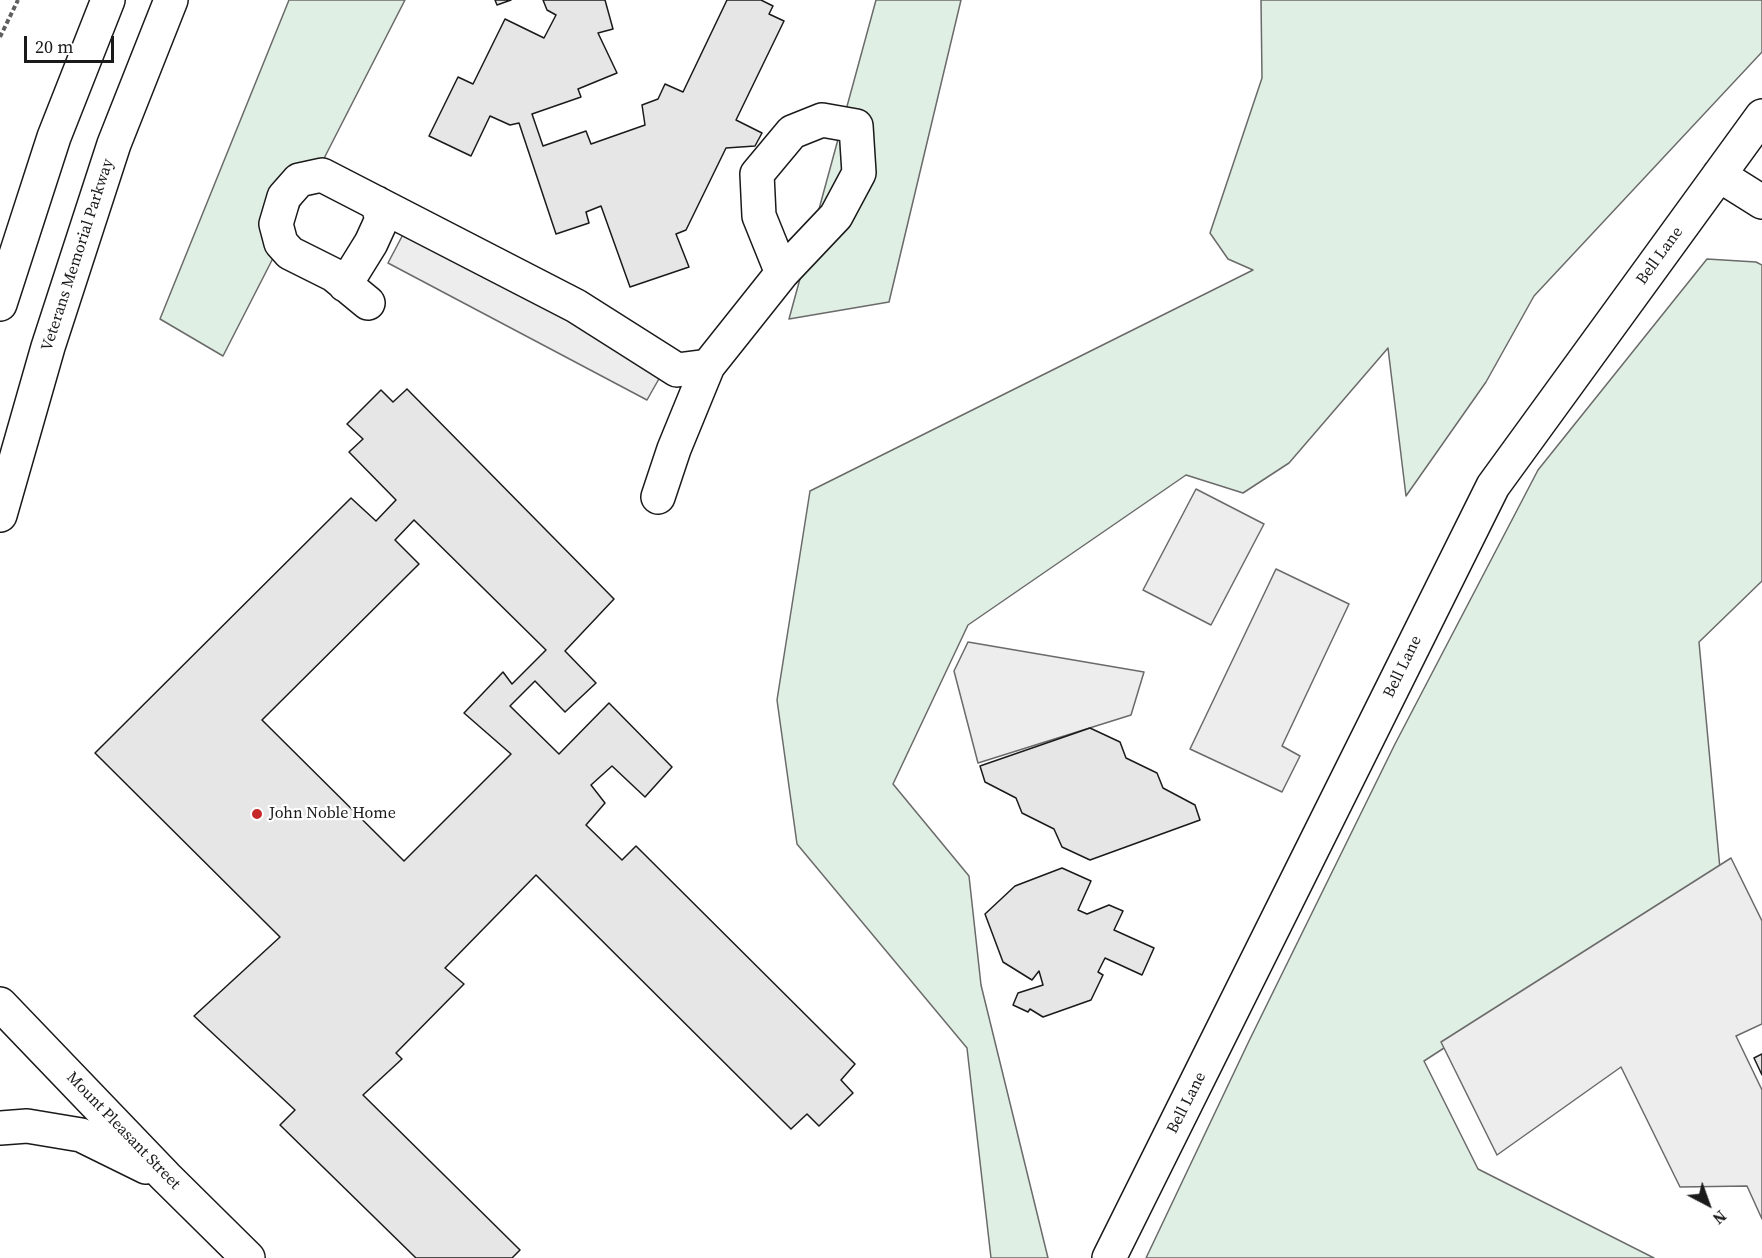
<!DOCTYPE html>
<style>
body{margin:0}
#map{position:relative;width:1762px;height:1258px;overflow:hidden;background:#fff;font-family:"Source Serif 4",serif}
canvas{display:block}
.north{position:absolute;left:1678px;top:1174px;width:60px;height:60px;-webkit-text-stroke:4px #fff;paint-order:stroke;rotate:139deg;font-size:16px;font-weight:700;line-height:24px;text-align:center;color:#1a1a1a}
.north::after{content:'';display:block;margin:auto;width:21px;height:27px;background:#1a1a1a;clip-path:polygon(50% 0,100% 100%,50% 72%,0 100%)}
.scale{position:absolute;left:24px;top:36px;width:90px;height:27px;box-sizing:border-box;border:3px solid #1a1a1a;border-top:0;padding-left:8px;font-size:18px;line-height:21px;white-space:nowrap;color:#1a1a1a;-webkit-text-stroke:4px #fff;paint-order:stroke}
</style>
<div id="map">
<canvas width="1762" height="1258"></canvas>
<div class="north">N</div>
<div class="scale">20 m</div>
</div>
<script>
const c = document.querySelector('canvas').getContext('2d');
c.lineJoin = 'round';
function fill(path, color) { c.fillStyle = color; c.fill(path, 'evenodd'); }
const shape = rows => new Path2D(rows.map(r => 'M' + r).join(''));
function strokePath(path, color, width, dash) { c.strokeStyle = color; c.lineWidth = width; c.lineCap = dash ? 'butt' : 'round'; c.setLineDash(dash || []); c.stroke(path); }
function write(font, color, halo, rows, align = 'center') {
  c.font = font + ' "Source Serif 4",serif'; c.lineWidth = 4.5; c.setLineDash([]); c.textBaseline = 'middle'; c.strokeStyle = halo; c.fillStyle = color; for (const [text, x, y, turn = 0] of rows) {
    c.save(); c.translate(x, y); c.rotate((+turn || 0) * Math.PI / 180); c.textAlign = isNaN(turn) ? turn : align; if (halo) c.strokeText(text, 0, 0); c.fillText(text, 0, 0); c.restore();
  }
}
const green = shape([
 [289,0,405,0,223,356,160,319,289,0],
 [876,0,961,0,889,302,789,319,876,0],
 [1261,0,1762,0,1762,52,1534,296,1486,382,1406,496,1388,348,1289,463,1243,493,1186,475,968,625,893,784,969,876,981,985,1048,1258,991,1258,967,1048,797,844,777,700,810,491,1253,270,1228,259,1210,233,1262,78,1261,0],
 [1707,259,1756,262,1762,265,1762,581,1699,642,1720,869,1424,1061,1478,1169,1654,1258,1146,1258,1249,1041,1395,744,1538,470,1707,259]
]);
const parking = shape([
 [409,223,669,361,647,400,388,263,409,223],
 [1196,489,1264,524,1211,625,1143,590,1196,489],
 [1276,569,1349,604,1282,746,1300,756,1282,792,1190,749,1276,569],
 [968,642,1144,672,1131,715,978,763,954,671,968,642],
 [1731,858,1762,921,1762,1024,1736,1036,1762,1090,1762,1219,1747,1186,1680,1187,1621,1067,1497,1155,1441,1042,1731,858]
]);
const building = shape([
 [495,0,511,0,497,5,495,0],
 [543,0,605,0,613,29,598,33,617,73,578,89,581,97,532,114,543,146,586,131,591,144,645,125,642,105,658,99,665,84,683,92,727,0,761,0,773,6,769,14,784,21,736,120,762,133,755,146,726,148,686,230,676,234,689,267,630,287,601,206,586,212,589,223,556,234,519,123,510,125,490,116,471,156,429,136,458,77,473,84,505,19,544,38,556,15,547,10,543,0],
 [407,389,614,599,565,651,596,683,565,712,535,681,510,706,559,754,609,703,672,767,645,797,612,766,591,785,605,803,586,825,622,860,636,846,855,1064,841,1080,853,1093,819,1126,807,1114,791,1129,536,875,445,968,464,984,396,1053,402,1059,363,1095,520,1250,512,1258,416,1258,280,1125,295,1110,194,1016,280,937,95,753,351,498,376,521,396,500,349,452,363,439,347,424,381,390,393,402,407,389],
 [414,520,546,650,512,684,503,672,464,713,511,754,404,861,262,720,419,564,395,540,414,520],
 [1090,728,1120,742,1126,758,1157,773,1163,788,1195,805,1200,820,1090,860,1062,847,1054,829,1022,813,1016,798,985,782,980,766,1090,728],
 [1062,868,1091,881,1078,910,1087,914,1109,905,1123,911,1114,930,1154,948,1142,975,1105,958,1098,972,1103,975,1091,1000,1043,1017,1030,1009,1028,1012,1013,1005,1018,993,1043,985,1039,971,1032,980,1003,962,985,914,1015,886,1062,868],
 [1762,1054,1762,1075,1754,1058,1762,1054]
]);
const path = shape([
 [0,37,18,0]
]);
const minor = shape([
 [1719,175,1762,202],
 [345,285,371,243,382,219,377,203],
 [368,303,334,275,290,253,281,243,276,224,284,197,299,180,322,175,576,306,677,370,708,366,782,273,836,216,859,173,856,126,822,120,792,132,757,174,759,216,782,273],
 [658,497,674,449,708,366],
 [1109,1258,1493,486,1762,116]
]);
const major = shape([
 [0,304,54,137,108,0],
 [0,515,48,347,114,144,171,0],
 [0,1004,166,1177,248,1258],
 [0,1128,27,1126,81,1135,146,1167]
]);
const markers = [
 [257,814,6,"#c62828"]
];
const streetNames = [
 ["Veterans Memorial Parkway",78,255,-72],
 ["Bell Lane",1660,256,-54],
 ["Bell Lane",1403,667,-64],
 ["Bell Lane",1187,1103,-63],
 ["Mount Pleasant Street",123,1131,46]
];
const poiNames = [
 ["John Noble Home",269,814]
];
fill(green, '#e0efe3');
strokePath(green, '#6a6a6a', 1.5);
fill(parking, '#ededed');
strokePath(parking, '#6a6a6a', 1.5);
fill(building, '#e6e6e6');
strokePath(building, '#1a1a1a', 1.5);
strokePath(minor, '#1a1a1a', 36);
strokePath(major, '#1a1a1a', 36);
strokePath(path, '#5f5f5f', 4, [4.5, 3]);
strokePath(minor, '#fff', 33);
strokePath(major, '#fff', 33);
for (const [x, y, r, color] of markers) { const dot = new Path2D(); dot.arc(x, y, r, 0, 2 * Math.PI); c.fillStyle = color; c.fill(dot); strokePath(dot, '#fff', 2); }
write('16px', '#1a1a1a', '#fff', streetNames);
write('16px', '#1a1a1a', '#fff', poiNames, 'left');
</script>
